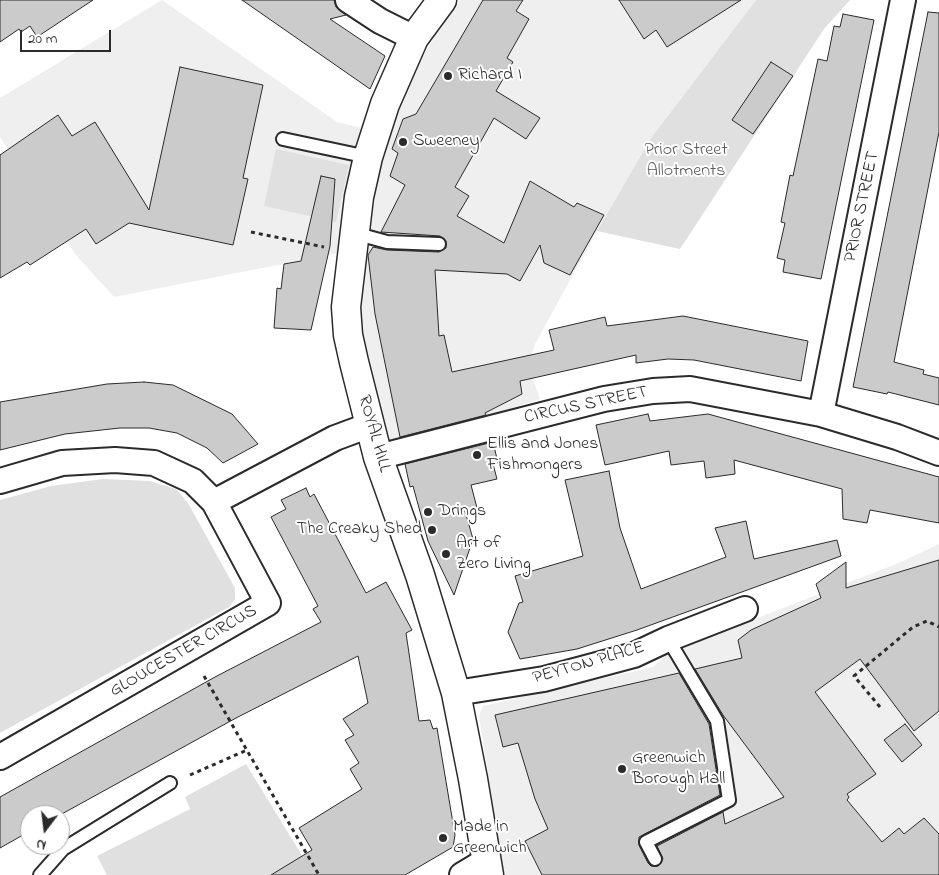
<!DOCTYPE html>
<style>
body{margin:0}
#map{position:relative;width:939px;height:875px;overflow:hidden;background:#fff;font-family:"Indie Flower",sans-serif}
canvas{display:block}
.north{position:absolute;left:20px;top:805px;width:50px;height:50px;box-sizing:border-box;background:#fff;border:1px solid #aaa;border-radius:50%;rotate:195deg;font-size:14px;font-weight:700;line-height:20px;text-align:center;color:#2b2b2b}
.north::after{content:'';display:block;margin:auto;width:18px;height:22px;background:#2b2b2b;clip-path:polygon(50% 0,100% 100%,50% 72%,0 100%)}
.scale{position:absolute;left:20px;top:30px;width:91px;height:22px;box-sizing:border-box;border:2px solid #2b2b2b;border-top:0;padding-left:6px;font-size:15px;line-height:18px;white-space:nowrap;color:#2b2b2b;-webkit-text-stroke:4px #fff;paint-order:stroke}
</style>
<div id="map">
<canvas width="939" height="875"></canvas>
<div class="north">N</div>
<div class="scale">20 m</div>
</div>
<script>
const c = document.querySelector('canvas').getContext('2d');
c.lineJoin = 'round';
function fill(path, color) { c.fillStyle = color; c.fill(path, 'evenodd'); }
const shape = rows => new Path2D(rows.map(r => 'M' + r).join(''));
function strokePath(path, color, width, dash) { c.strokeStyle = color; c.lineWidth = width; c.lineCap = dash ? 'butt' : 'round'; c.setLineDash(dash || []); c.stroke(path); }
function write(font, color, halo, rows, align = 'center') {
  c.font = font + ' "Indie Flower",sans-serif'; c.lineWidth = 4; c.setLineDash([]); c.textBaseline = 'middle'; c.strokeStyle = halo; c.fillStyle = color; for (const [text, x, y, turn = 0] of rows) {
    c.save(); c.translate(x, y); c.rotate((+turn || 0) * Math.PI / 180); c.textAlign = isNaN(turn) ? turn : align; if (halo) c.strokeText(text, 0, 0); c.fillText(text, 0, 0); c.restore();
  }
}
const built = shape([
 [162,0,337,122,365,129,339,253,114,297,75,254,0,137,0,98],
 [460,0,756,0,651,138,597,231,535,344,528,365,540,399,469,422,388,441,360,323,359,298,370,200,394,117,414,72,440,28],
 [939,544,939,875,502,875,498,838,479,716,483,706,653,667,681,641,755,619,901,562]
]);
const green = shape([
 [756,0,850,0,824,29,680,249,597,231,651,138],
 [276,149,349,165,336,222,264,206],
 [103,479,150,481,176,489,188,503,235,588,235,599,229,607,0,733,0,500,51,486],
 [246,764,314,875,283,868,271,875,107,875,97,856,190,809,185,797]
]);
const building = shape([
 [0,0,93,0,37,37,30,26,21,32,19,29,0,42,0,0],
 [242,0,334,0,336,7,346,15,330,19,385,56,370,89,242,0],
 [483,0,523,0,516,11,529,19,507,58,513,62,496,91,540,118,526,139,494,118,455,187,469,196,457,216,504,243,530,181,574,207,577,203,604,215,570,275,544,263,540,245,520,281,507,274,435,270,439,336,444,335,452,372,554,350,549,330,605,317,607,326,683,316,808,341,801,381,694,360,668,359,636,363,636,355,520,381,522,394,485,413,486,415,400,437,375,314,368,255,373,247,387,250,439,252,446,248,446,241,440,236,381,232,405,185,390,176,398,153,392,149,403,119,416,114,483,0],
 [619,0,741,0,667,47,656,30,644,39,619,0],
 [928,12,939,13,939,132,894,362,924,370,923,374,939,378,939,405,888,392,887,394,853,387,928,12],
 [843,14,874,20,821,279,783,272,785,260,777,258,785,223,781,222,790,175,793,176,818,59,827,61,834,26,840,27,843,14],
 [771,62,793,76,753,134,732,120,771,62],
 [180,67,263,85,243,178,248,179,233,245,129,223,96,244,86,229,30,265,27,262,0,278,0,155,58,115,72,136,95,122,149,210,180,67],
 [321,176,335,179,330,246,311,330,274,328,277,288,281,289,284,264,301,261,321,176],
 [144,382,173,385,232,414,258,444,223,463,207,448,177,433,149,428,120,428,65,434,0,450,0,402,107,384,144,382],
 [648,414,650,421,708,414,939,477,939,523,870,510,867,523,843,519,842,489,734,460,735,474,706,478,704,461,671,465,669,451,605,465,596,425,648,414],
 [493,442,498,463,493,464,497,479,471,485,477,508,465,511,473,539,454,595,428,541,413,486,410,487,405,464,493,442],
 [609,471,620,528,641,589,726,557,715,528,746,521,754,559,837,540,841,556,637,630,577,649,520,659,508,632,519,603,523,602,515,576,583,556,565,480,609,471],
 [306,488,310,497,314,494,366,593,386,582,412,630,406,633,419,721,430,720,433,729,437,728,455,835,453,847,405,875,271,875,312,850,299,828,362,789,350,769,359,763,345,740,354,735,343,719,368,703,358,656,236,718,60,815,30,815,30,831,0,848,0,797,215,677,321,622,313,609,318,606,271,517,286,509,281,500,306,488],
 [939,560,939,711,914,731,860,659,815,692,876,774,847,794,849,797,847,800,882,842,899,828,904,834,924,818,939,834,939,875,542,875,525,841,548,829,535,799,518,743,503,747,495,715,679,673,709,724,720,795,639,837,639,845,648,863,651,866,658,866,663,859,657,846,723,812,725,824,784,797,723,715,695,669,742,658,738,640,751,630,821,598,816,584,846,562,846,588,939,560],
 [905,724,922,745,902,762,884,740,905,724]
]);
const path = shape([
 [251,232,324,247],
 [204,676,319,875],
 [880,707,854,676,913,627,927,621,939,627],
 [190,775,247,750]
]);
const service = shape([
 [283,139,368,157],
 [354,233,387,242,439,244],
 [655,859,646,842,729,800,717,721,668,639],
 [40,875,63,849,170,783]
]);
const minor = shape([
 [348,0,380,21,414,38],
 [821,414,903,0],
 [378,457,604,399,653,391,690,389,821,414,897,437,939,453],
 [0,481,62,463,115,460,154,463,193,481,214,502,268,603,0,757],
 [214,502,335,438,370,425],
 [456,693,544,679,634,655,668,639,745,609],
 [462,875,487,860]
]);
const secondary = shape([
 [442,0,414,38,385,104,368,157,359,197,346,307,348,335,354,362,378,457,420,575,456,693,473,779,489,875]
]);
const markers = [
 [448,76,5,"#2b2b2b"],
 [403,142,5,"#2b2b2b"],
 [477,455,5,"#2b2b2b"],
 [428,512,5,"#2b2b2b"],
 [432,530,5,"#2b2b2b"],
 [446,554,5,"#2b2b2b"],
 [622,769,5,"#2b2b2b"],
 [443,838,5,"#2b2b2b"]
];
const poiNames = [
 ["Richard I",458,76],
 ["Sweeney",413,142],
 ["Ellis and Jones",487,445],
 ["Fishmongers",487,466],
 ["Drings",438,512],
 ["The Creaky Shed",422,530,"right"],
 ["Art of",456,544],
 ["Zero Living",456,565],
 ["Greenwich",632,759],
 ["Borough Hall",632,780],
 ["Made in",453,828],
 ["Greenwich",453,849]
];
const parkNames = [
 ["Prior Street",686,151],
 ["Allotments",686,172]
];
const streetNames = [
 ["PRIOR STREET",863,207,-78],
 ["CIRCUS STREET",586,406,-12],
 ["ROYAL HILL",373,434,74],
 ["GLOUCESTER CIRCUS",184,652,-30],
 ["PEYTON PLACE",589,664,-16]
];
fill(built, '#efefef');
fill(green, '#e0e0e0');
fill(building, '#cbcbcb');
strokePath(building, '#2b2b2b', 1);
strokePath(service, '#2b2b2b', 16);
strokePath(minor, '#2b2b2b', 28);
strokePath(secondary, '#2b2b2b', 31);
strokePath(path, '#2b2b2b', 3, [4, 4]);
strokePath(service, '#fff', 12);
strokePath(minor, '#fff', 24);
strokePath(secondary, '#fff', 28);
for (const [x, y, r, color] of markers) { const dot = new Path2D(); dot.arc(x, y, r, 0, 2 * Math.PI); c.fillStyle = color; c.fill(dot); strokePath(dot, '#fff', 2); }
write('18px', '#2b2b2b', '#fff', poiNames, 'left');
write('18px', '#585858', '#fff', parkNames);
write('18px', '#2b2b2b', '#fff', streetNames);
</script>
